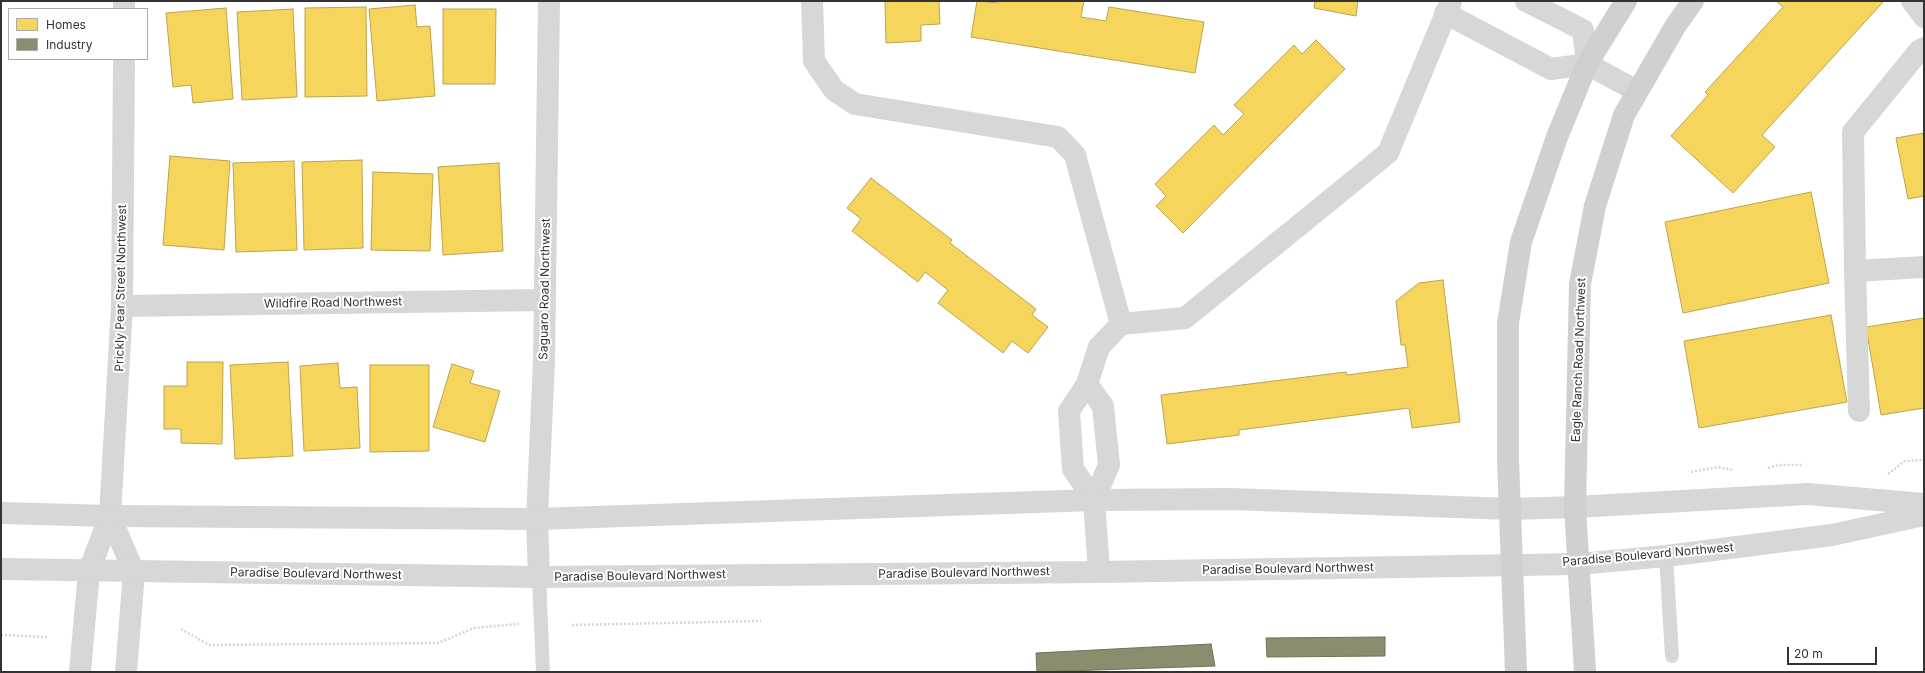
<!DOCTYPE html>
<style>
body{margin:0}
#map{position:relative;width:1925px;height:673px;overflow:hidden;background:#fff;font-family:Inter,sans-serif}
canvas{display:block}
.frame{position:absolute;inset:0;border:2px solid #333;pointer-events:none}
.legend{position:absolute;left:8px;top:8px;width:140px;height:52px;box-sizing:border-box;background:#fff;border:1px solid #adadad;margin:0;padding:5px 7px;list-style:none;font-size:12px;color:#333}
.legend li{display:flex;align-items:center;gap:8px;height:20px}
.legend b{width:20px;border:1px solid #adadad}
.scale{position:absolute;left:1787px;top:647px;width:90px;height:18px;box-sizing:border-box;border:2px solid #333;border-top:0;padding-left:5px;font-size:12px;line-height:14px;white-space:nowrap;color:#333;-webkit-text-stroke:3px #fff;paint-order:stroke}
</style>
<div id="map">
<canvas width="1925" height="673"></canvas>
<div class="frame"></div>
<ul class="legend">
<li><b style="height:11px;background:#f6d55c"></b>Homes</li>
<li><b style="height:11px;background:#8c8c6e"></b>Industry</li>
</ul>
<div class="scale">20 m</div>
</div>
<script>
const c = document.querySelector('canvas').getContext('2d');
c.lineJoin = 'round';
function fill(path, color) { c.fillStyle = color; c.fill(path, 'evenodd'); }
const shape = rows => new Path2D(rows.map(r => 'M' + r).join(''));
function strokePath(path, color, width, dash) { c.strokeStyle = color; c.lineWidth = width; c.lineCap = dash ? 'butt' : 'round'; c.setLineDash(dash || []); c.stroke(path); }
function write(font, color, halo, rows, align = 'center') {
  c.font = font + ' Inter,sans-serif'; c.lineWidth = 4; c.setLineDash([]); c.textBaseline = 'middle'; c.strokeStyle = halo; c.fillStyle = color; for (const [text, x, y, turn = 0] of rows) {
    c.save(); c.translate(x, y); c.rotate((+turn || 0) * Math.PI / 180); c.textAlign = isNaN(turn) ? turn : align; if (halo) c.strokeText(text, 0, 0); c.fillText(text, 0, 0); c.restore();
  }
}
const homes = shape([
 [885,1,939,1,940,24,921,25,921,41,886,43,885,1],
 [977,1,998,3,999,1,1084,1,1081,17,1106,21,1109,7,1204,22,1195,73,971,37,977,1],
 [1315,1,1358,1,1356,16,1314,8,1315,1],
 [1776,1,1884,1,1762,135,1775,147,1733,193,1671,136,1708,95,1705,92,1783,7,1776,1],
 [415,5,417,27,430,26,435,96,377,101,369,9,415,5],
 [366,7,367,96,305,97,305,8,366,7],
 [226,8,233,99,193,103,191,85,173,87,166,13,226,8],
 [293,9,297,97,242,100,237,12,293,9],
 [443,9,496,9,495,84,443,84,443,9],
 [1316,40,1345,69,1183,233,1156,206,1166,196,1155,184,1214,125,1223,135,1244,114,1234,105,1294,45,1302,54,1316,40],
 [1924,133,1924,196,1908,199,1896,138,1924,133],
 [170,156,230,161,224,250,163,245,170,156],
 [362,160,363,248,304,250,302,162,362,160],
 [294,161,297,250,236,252,233,163,294,161],
 [499,163,503,251,443,255,438,167,499,163],
 [373,172,433,174,430,251,371,250,373,172],
 [871,178,952,240,950,243,1036,309,1032,315,1048,327,1028,353,1012,341,1003,353,938,303,948,290,925,272,918,282,852,231,861,219,847,208,871,178],
 [1811,192,1829,283,1683,313,1665,222,1811,192],
 [1443,280,1460,422,1412,428,1409,408,1239,430,1239,435,1167,444,1161,395,1346,372,1347,375,1408,367,1405,345,1401,345,1396,301,1419,283,1443,280],
 [1831,315,1847,402,1699,428,1684,341,1831,315],
 [1924,318,1924,408,1881,415,1866,327,1924,318],
 [187,362,223,362,222,444,181,443,181,429,164,429,164,386,187,386,187,362],
 [288,362,293,456,235,459,230,365,288,362],
 [338,363,340,388,357,387,360,448,304,451,300,366,338,363],
 [452,364,474,371,470,383,500,391,485,442,433,427,452,364],
 [370,365,429,365,429,451,370,452,370,365]
]);
const industry = shape([
 [1385,637,1385,656,1267,657,1266,638,1385,637],
 [1211,644,1215,666,1037,672,1036,653,1211,644]
]);
const path = shape([
 [1768,468,1778,465,1802,465],
 [1691,472,1718,467,1733,470],
 [1888,474,1905,461,1924,460],
 [572,625,761,621],
 [181,629,209,645,438,643,474,628,519,624],
 [1,635,47,637]
]);
const service = shape([
 [1666,556,1672,656],
 [539,577,543,672]
]);
const minor = shape([
 [812,1,814,61,834,90,855,104,1058,137,1075,155,1121,324,1099,347,1087,384,1069,411,1073,469,1094,500],
 [1526,1,1583,30,1587,64],
 [1912,1,1924,17],
 [124,9,124,1],
 [1445,13,1551,69,1587,64,1637,91],
 [1924,48,1919,51,1853,132,1855,271,1924,267],
 [1855,271,1859,411],
 [122,306,544,300],
 [1121,324,1185,318,1388,153,1451,1],
 [1087,384,1103,406,1109,465,1094,500],
 [1575,507,1808,494,1924,504],
 [110,516,122,306,124,59],
 [1579,564,1666,556,1832,535,1924,515],
 [539,577,537,519,544,360,549,1],
 [80,672,89,571,110,516,134,572,126,672]
]);
const tertiary = shape([
 [1094,500,1099,572],
 [1,513,110,516,537,519,1094,500,1231,499,1511,509,1575,507],
 [1,569,539,577,1099,572,1579,564]
]);
const secondary = shape([
 [1516,672,1508,460,1508,323,1521,242,1557,137,1587,64,1626,1],
 [1585,672,1575,507,1580,284,1595,206,1624,115,1676,25,1693,1]
]);
const streetNames = [
 ["Prickly Pear Street Northwest",121,288,-89],
 ["Saguaro Road Northwest",545,289,-89],
 ["Wildfire Road Northwest",333,303,-1],
 ["Eagle Ranch Road Northwest",1579,360,-88],
 ["Paradise Boulevard Northwest",1648,555,-5],
 ["Paradise Boulevard Northwest",1288,569,-1],
 ["Paradise Boulevard Northwest",964,573,-1],
 ["Paradise Boulevard Northwest",316,574,1],
 ["Paradise Boulevard Northwest",640,576,-1]
];
fill(homes, '#f6d55c');
strokePath(homes, '#bca450', 1);
fill(industry, '#8c8c6e');
strokePath(industry, '#71715c', 1);
strokePath(path, '#d6d6d6', 2.5, [2, 2]);
strokePath(service, '#d7d7d7', 14);
strokePath(minor, '#d7d7d7', 22);
strokePath(tertiary, '#d7d7d7', 22);
strokePath(secondary, '#d0d0d0', 22);
write('12px', '#333', '#fff', streetNames);
</script>
